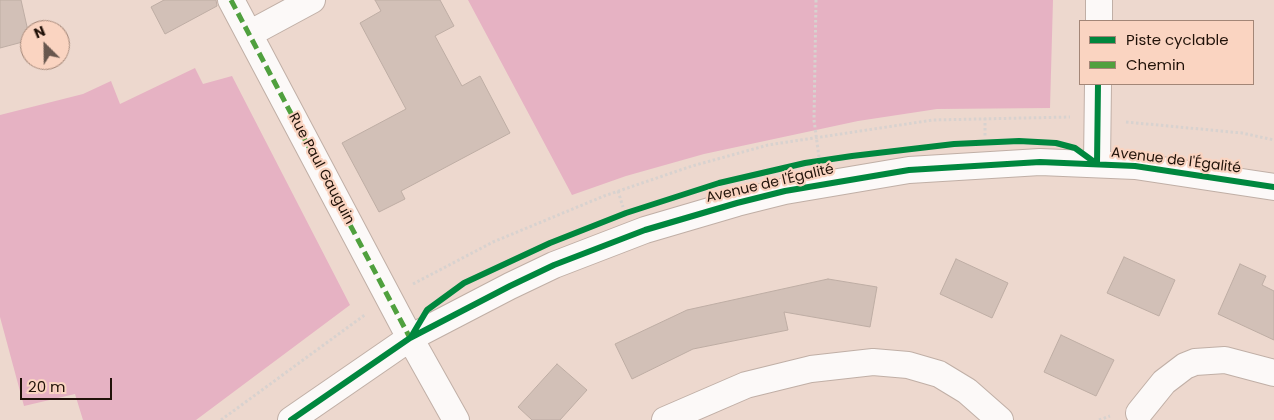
<!DOCTYPE html>
<meta charset="utf-8">
<style>
body{margin:0}
#map{position:relative;width:1274px;height:420px;overflow:hidden;background:#edd8ce;font-family:Poppins,sans-serif}
canvas{display:block}
.legend{position:absolute;left:1079px;top:20px;width:175px;height:65px;box-sizing:border-box;background:#fad4c1;border:1px solid #a38677;margin:0;padding:6px 9px;list-style:none;font-size:15px;color:#211209}
.legend li{display:flex;align-items:center;gap:10px;height:25px}
.legend b{width:25px;border:1px solid #a38677}
.north{position:absolute;left:20px;top:20px;width:50px;height:50px;box-sizing:border-box;background:#fad4c1;border:1px solid #a38677;border-radius:50%;rotate:337deg;font-size:14px;font-weight:700;line-height:20px;text-align:center;color:#211209}
.north::after{content:'';display:block;margin:auto;width:18px;height:22px;background:#68574e;clip-path:polygon(50% 0,100% 100%,50% 72%,0 100%)}
.scale{position:absolute;left:20px;top:378px;width:92px;height:22px;box-sizing:border-box;border:2px solid #211209;border-top:0;padding-left:6px;font-size:15px;line-height:18px;white-space:nowrap;color:#211209;-webkit-text-stroke:4px #fad4c1;paint-order:stroke}
</style>
<div id="map">
<canvas width="1274" height="420"></canvas>
<ul class="legend">
<li><b style="height:6px;background:#00873e"></b>Piste cyclable</li>
<li><b style="height:6px;background:#50a03e"></b>Chemin</li>
</ul>
<div class="north">N</div>
<div class="scale">20 m</div>
</div>
<script>
const c = document.querySelector('canvas').getContext('2d');
c.lineJoin = 'round';
function fill(path, color) { c.fillStyle = color; c.fill(path, 'evenodd'); }
const shape = rows => new Path2D(rows.map(r => 'M' + r).join(''));
function strokePath(path, color, width, dash) { c.strokeStyle = color; c.lineWidth = width; c.lineCap = dash ? 'butt' : 'round'; c.setLineDash(dash || []); c.stroke(path); }
function write(font, color, halo, rows, align = 'center') {
  c.font = font + ' Poppins,sans-serif'; c.lineWidth = 4.5; c.setLineDash([]); c.textBaseline = 'middle'; c.strokeStyle = halo; c.fillStyle = color; for (const [text, x, y, turn = 0] of rows) {
    c.save(); c.translate(x, y); c.rotate((+turn || 0) * Math.PI / 180); c.textAlign = isNaN(turn) ? turn : align; if (halo) c.strokeText(text, 0, 0); c.fillText(text, 0, 0); c.restore();
  }
}
const green = shape([
 [468,0,1053,0,1050,108,937,109,858,121,704,154,626,176,572,195],
 [195,68,203,84,232,76,350,305,196,420,83,420,75,394,24,406,0,317,0,115,83,94,111,81,120,104]
]);
const building = shape([
 [0,0,21,0,30,40,0,48,0,0],
 [164,0,216,0,217,6,165,34,151,7,164,0],
 [375,0,440,0,454,26,435,36,462,86,480,76,510,133,401,191,405,199,379,212,342,143,406,109,360,23,381,11,375,0],
 [1124,257,1175,280,1159,316,1107,293,1124,257],
 [956,259,1008,283,992,318,940,294,956,259],
 [1240,264,1266,276,1262,285,1274,291,1274,340,1218,314,1240,264],
 [828,279,877,287,870,327,784,312,788,330,693,349,632,379,615,344,687,310,828,279],
 [1061,335,1114,360,1096,396,1044,372,1061,335],
 [557,364,587,390,560,420,532,420,518,407,557,364]
]);
const path = shape([
 [816,0,814,120,819,157],
 [985,118,985,138],
 [1126,122,1242,133,1274,140],
 [618,191,623,207],
 [413,284,493,242,604,196,692,166,768,145,933,120,1070,117],
 [221,420,366,314],
 [1099,420,1110,416]
]);
const minor = shape([
 [231,0,410,338,456,420],
 [1099,21,1099,0],
 [249,34,312,0],
 [1097,164,1098,84],
 [1139,413,1164,382,1185,366,1195,362,1225,360,1274,373],
 [291,420,410,338,510,286,554,265,645,230,737,203,785,191,909,170,1040,162,1135,166,1274,187],
 [665,420,746,385,811,369,873,362,908,365,939,374,967,391,1000,420]
]);
const quiet = shape([
 [231,0,410,338]
]);
const cycleway = shape([
 [1097,164,1098,84],
 [411,337,427,310,464,283,550,243,626,213,719,183,805,163,852,156,954,144,1019,141,1056,143,1075,148,1097,164],
 [291,420,410,338,510,286,554,265,645,230,737,203,785,191,909,170,1040,162,1135,166,1274,187]
]);
const streetNames = [
 ["Avenue de l'Égalité",1176,161,7],
 ["Rue Paul Gauguin",321,169,62],
 ["Avenue de l'Égalité",770,184,-13]
];
fill(green, '#e6b2c3');
fill(building, '#d2c0b7');
strokePath(building, '#beada4', 1);
strokePath(minor, '#c0afa6', 28);
strokePath(path, '#d8d2cf', 3, [2.5, 2.5]);
strokePath(minor, '#fcf9f8', 26);
strokePath(quiet, '#50a03e', 5, [10, 5]);
strokePath(cycleway, '#00873e', 6);
write('14px', '#211209', '#fad4c1', streetNames);
</script>
